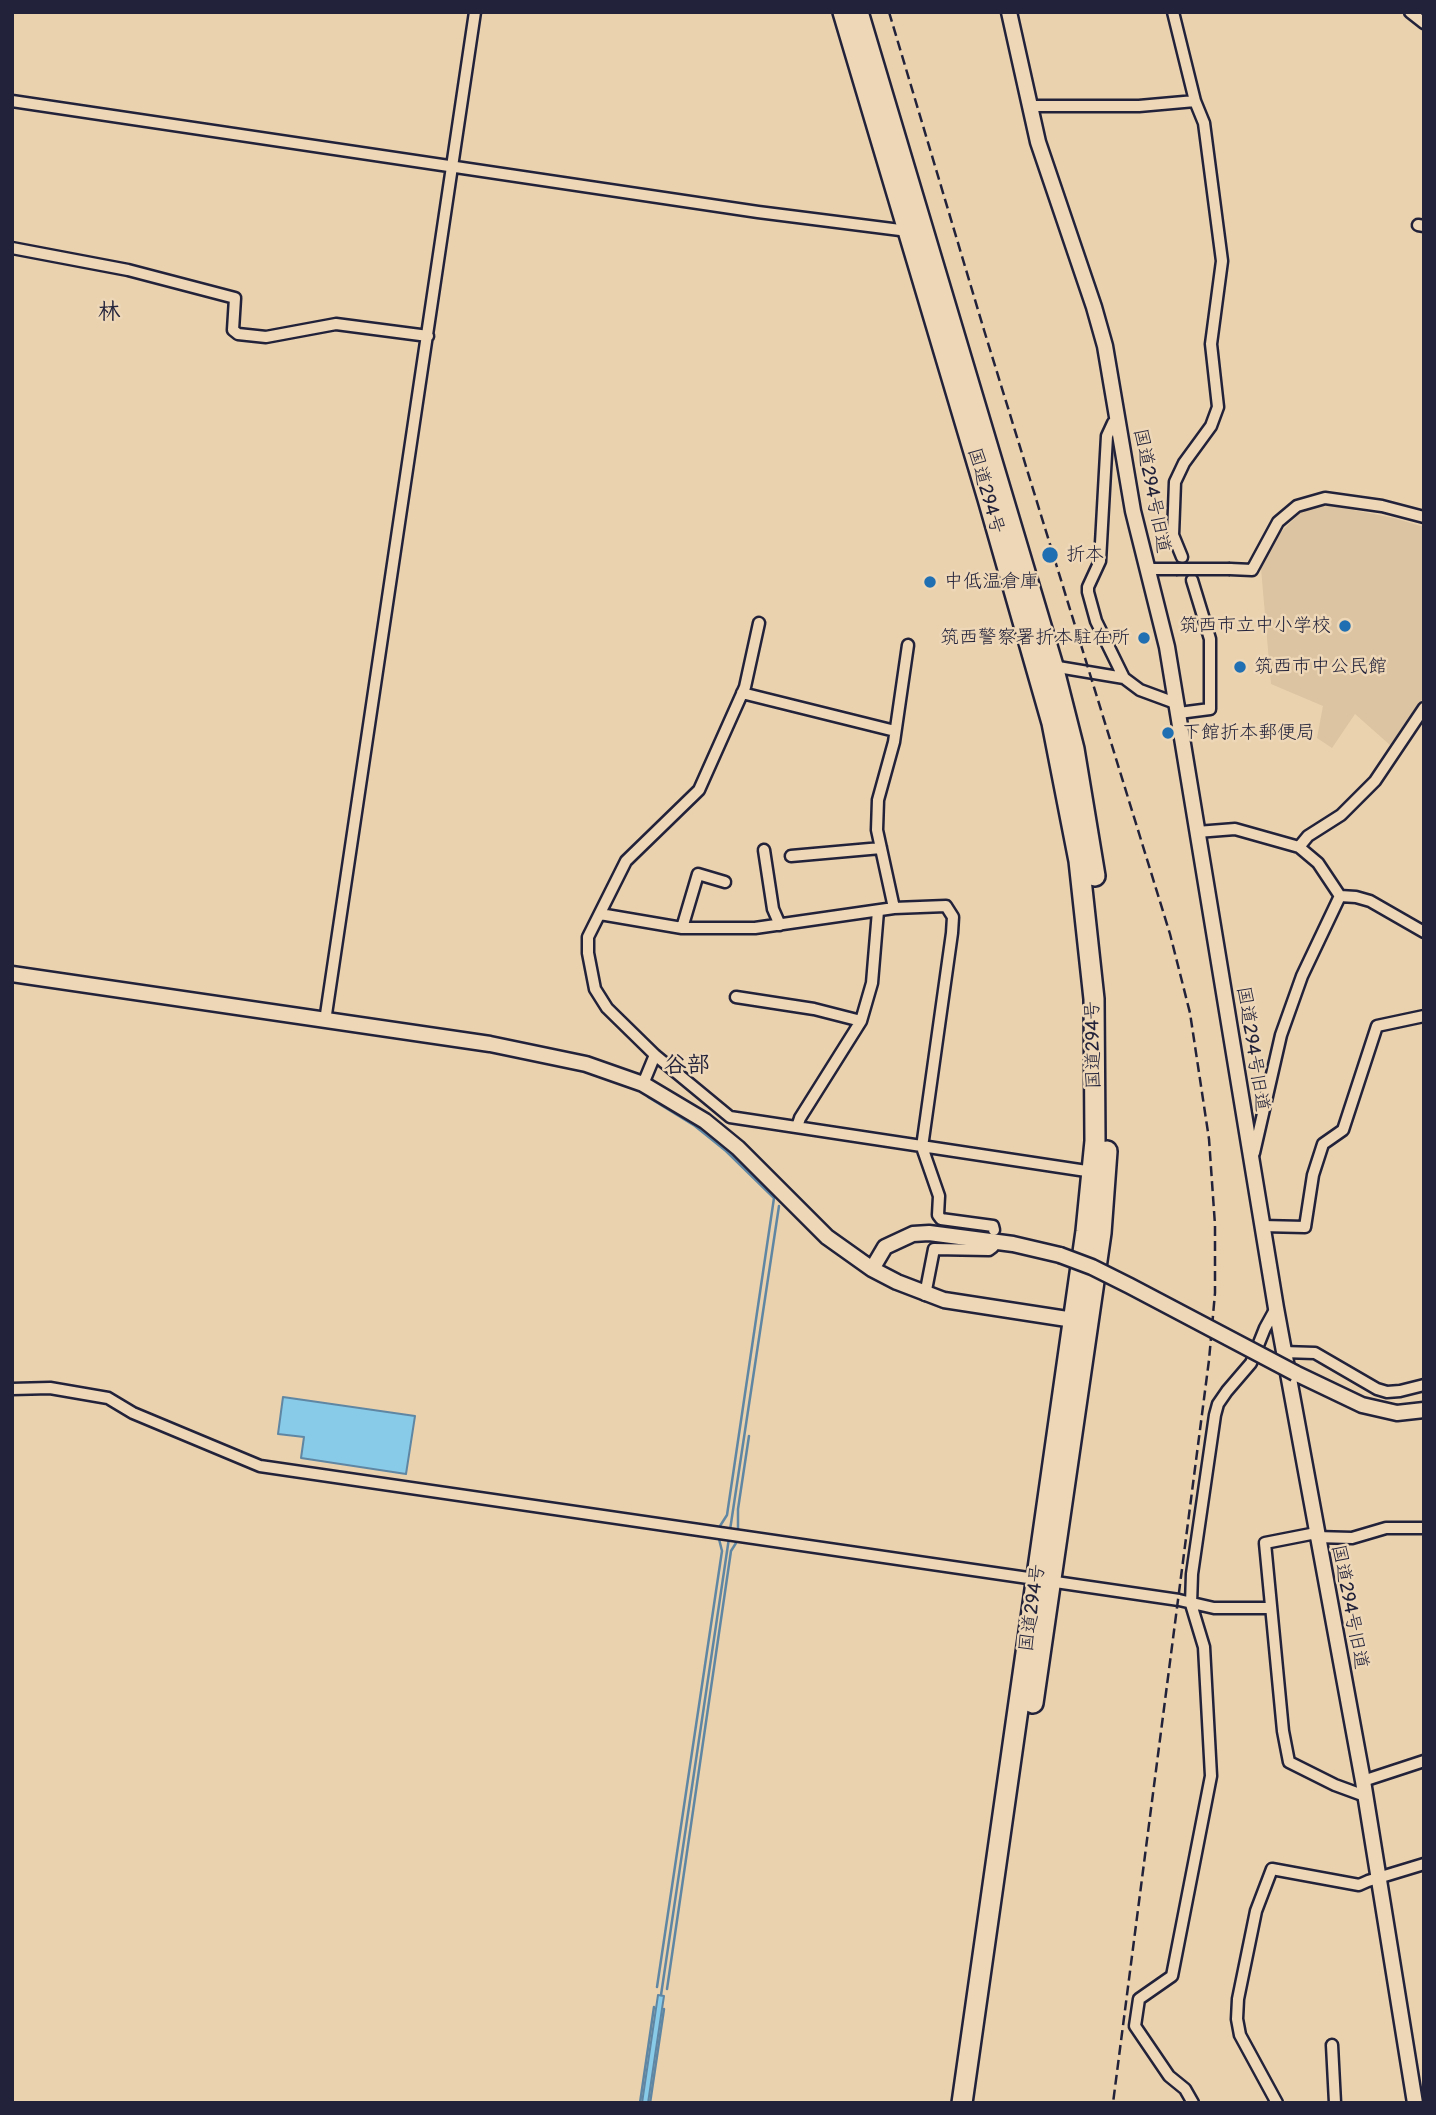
<!DOCTYPE html>
<meta charset="utf-8">
<style>
body{margin:0}
#map{position:relative;width:1436px;height:2115px;overflow:hidden;background:#ead2af;font-family:Pangolin,sans-serif}
canvas{display:block}
.frame{position:absolute;inset:0;border:14px solid #22223b;pointer-events:none}
</style>
<div id="map">
<canvas width="1436" height="2115"></canvas>
<div class="frame"></div>
</div>
<script>
const c = document.querySelector('canvas').getContext('2d');
c.lineJoin = 'round';
function fill(path, color) { c.fillStyle = color; c.fill(path, 'evenodd'); }
const shape = rows => new Path2D(rows.map(r => 'M' + r).join(''));
function strokePath(path, color, width, dash) { c.strokeStyle = color; c.lineWidth = width; c.lineCap = dash ? 'butt' : 'round'; c.setLineDash(dash || []); c.stroke(path); }
function write(font, color, halo, rows, align = 'center') {
  c.font = font + ' Pangolin,"Klee One",sans-serif'; c.lineWidth = 5; c.setLineDash([]); c.textBaseline = 'middle'; c.strokeStyle = halo; c.fillStyle = color; for (const [text, x, y, turn = 0] of rows) {
    c.save(); c.translate(x, y); c.rotate((+turn || 0) * Math.PI / 180); c.textAlign = isNaN(turn) ? turn : align; if (halo) c.strokeText(text, 0, 0); c.fillText(text, 0, 0); c.restore();
  }
}
const built = shape([
 [1322,504,1394,518,1424,527,1424,697,1390,745,1355,714,1332,748,1317,738,1323,706,1271,684,1261,568,1276,537,1302,511]
]);
const water = shape([
 [283,1397,415,1416,406,1474,301,1458,304,1437,278,1434,283,1397],
 [658,1995,664,1996,662,2009,648,2103,642,2103,658,1995]
]);
const stream = shape([
 [648,1097,695,1126,726,1151,774,1198,727,1515,720,1526],
 [738,1528,738,1509,749,1436],
 [730,1530,779,1206],
 [657,1987,722,1551,719,1539],
 [667,1989,731,1551,736,1543],
 [661,1995,729,1538],
 [640,2103,654,2007],
 [650,2103,664,2009]
]);
const street = shape([
 [1173,12,1195,101,1204,123,1222,261,1211,344,1218,407,1211,426,1184,463,1175,482,1173,535,1182,557],
 [1410,12,1424,23],
 [12,101,758,212,908,231],
 [1029,106,1139,106,1195,101],
 [1418,225,1424,226],
 [12,248,128,270,235,298,233,330,238,334,266,337,336,324,428,336],
 [1118,419,1113,423,1107,436,1100,561,1088,587,1088,592,1096,621,1124,678],
 [1147,569,1176,569],
 [1230,569,1252,570,1278,522,1297,506,1325,498,1382,506,1424,517],
 [759,623,745,687,699,790,626,861,588,937,588,953,595,989,607,1008,655,1055,730,1117,1093,1172],
 [1052,666,1124,678,1140,690,1178,704],
 [742,693,895,731],
 [1179,713,1210,709,1210,639,1192,580],
 [1197,832,1235,829,1299,847,1318,863,1340,896],
 [1299,847,1308,836,1341,815,1375,781,1424,708],
 [764,850,773,909,780,925],
 [791,856,881,848],
 [1340,896,1356,897,1370,901,1424,932],
 [894,908,877,830,878,800,894,742,908,645],
 [600,914,682,928,755,928,894,908,946,906,953,917,952,933,922,1147,939,1196,938,1215,941,1219,993,1226,994,1230],
 [682,928,698,874,725,882],
 [736,997,814,1009,861,1021],
 [325,1021,475,12],
 [643,1084,655,1055],
 [797,1127,800,1118,861,1021,872,983,878,911],
 [1254,1153,1281,1035,1302,976,1340,896],
 [1262,1226,1305,1227,1313,1175,1323,1144,1343,1130,1377,1026,1424,1016],
 [925,1295,934,1249,989,1250,993,1247],
 [1283,1352,1315,1353,1377,1389,1387,1392,1400,1391,1424,1385],
 [12,1389,50,1388,108,1398,133,1413,260,1466,1179,1600,1214,1608,1270,1608],
 [1316,1533,1265,1543,1283,1731,1289,1762,1335,1785,1365,1796],
 [1316,1537,1352,1538,1386,1528,1424,1528],
 [1363,1781,1424,1761],
 [1332,2045,1335,2103],
 [1193,2103,1185,2089,1169,2076,1135,2026,1139,1999,1172,1976,1211,1776,1204,1647,1191,1604,1192,1574,1215,1415,1218,1404,1227,1391,1251,1363,1265,1328,1276,1308],
 [1277,2103,1240,2035,1237,2019,1238,1999,1256,1911,1272,1869,1359,1885,1368,1881,1424,1864]
]);
const secondary = shape([
 [1009,12,1038,142,1094,307,1105,346,1133,511,1167,647,1276,1308,1363,1781,1415,2103],
 [12,974,490,1044,586,1064,643,1084,705,1121,738,1148,827,1237,872,1269,897,1282,944,1300,1080,1321],
 [872,1269,885,1247,913,1234,929,1233,1013,1244,1060,1255],
 [1295,1373,1362,1405,1397,1413,1424,1410]
]);
const highway = shape([
 [843,12,988,499,1052,723,1079,861,1094,999,1095,1141,1086,1231,962,2103],
 [858,12,1053,666,1074,749,1095,876],
 [1033,1703,1101,1233,1107,1151]
]);
const rail = shape([
 [889,12,984,330,1170,934,1190,1013,1209,1139,1215,1225,1215,1293,1209,1360,1113,2103]
]);
const streetBridge = shape([
 [1176,569,1230,569]
]);
const secondaryBridge = shape([
 [1060,1255,1092,1267,1130,1286,1295,1373]
]);
const markers = [
 [1050,555,9,"#1f6fb2"],
 [930,582,7,"#1f6fb2"],
 [1345,626,7,"#1f6fb2"],
 [1144,638,7,"#1f6fb2"],
 [1240,667,7,"#1f6fb2"],
 [1168,733,7,"#1f6fb2"]
];
const streetNames = [
 ["国道294号",985,491,74],
 ["国道294号旧道",1151,491,79],
 ["国道294号",1094,1045,-91],
 ["国道294号旧道",1252,1049,81],
 ["国道294号旧道",1349,1607,79],
 ["国道294号",1033,1608,-82]
];
const poiNames = [
 ["折本",1066,555],
 ["中低温倉庫",944,582],
 ["筑西市立中小学校",1331,626,"right"],
 ["筑西警察署折本駐在所",1130,638,"right"],
 ["筑西市中公民館",1254,667],
 ["下館折本郵便局",1182,733]
];
const quarterNames = [
 ["林",109,313],
 ["谷部",687,1066]
];
fill(built, '#dcc3a1');
fill(water, '#88cbe9');
strokePath(water, '#5f87a3', 2);
strokePath(stream, '#5f87a3', 2.5);
strokePath(street, '#22223b', 15);
strokePath(secondary, '#22223b', 19);
strokePath(highway, '#22223b', 24);
strokePath(street, '#edd7b6', 10);
strokePath(secondary, '#edd7b6', 14);
strokePath(highway, '#edd7b6', 19);
strokePath(rail, '#22223b', 2.5, [10, 5]);
strokePath(streetBridge, '#22223b', 15, []);
strokePath(secondaryBridge, '#22223b', 19, []);
strokePath(streetBridge, '#edd7b6', 10);
strokePath(secondaryBridge, '#edd7b6', 14);
for (const [x, y, r, color] of markers) { const dot = new Path2D(); dot.arc(x, y, r, 0, 2 * Math.PI); c.fillStyle = color; c.fill(dot); strokePath(dot, '#edd7b6', 2.5); }
write('19px', '#22223b', '#edd7b6', streetNames);
write('19px', '#22223b', '#edd7b6', poiNames, 'left');
write('bold 23px', '#22223b', '#edd7b6', quarterNames);
</script>
